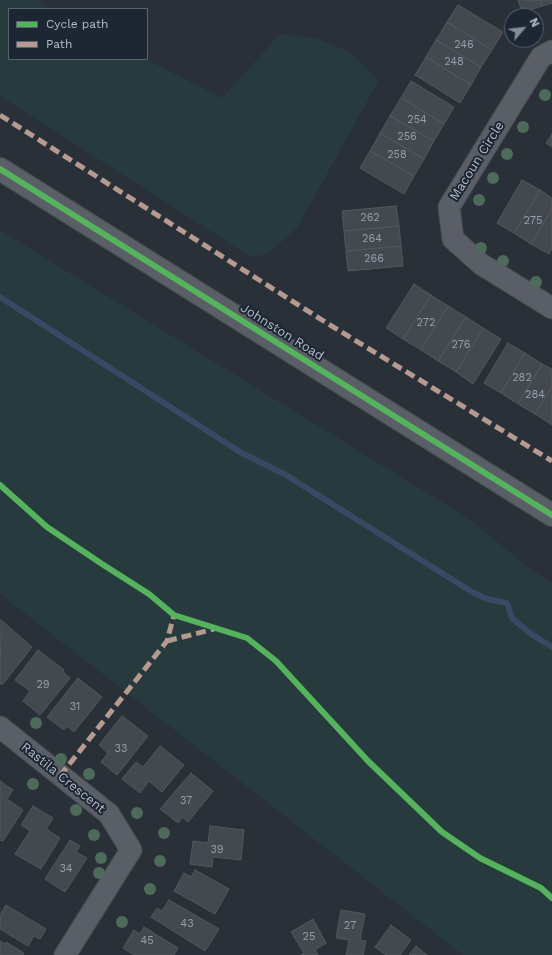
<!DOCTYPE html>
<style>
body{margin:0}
#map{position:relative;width:552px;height:955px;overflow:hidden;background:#2a3038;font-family:"Work Sans",sans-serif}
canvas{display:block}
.legend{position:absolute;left:8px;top:8px;width:140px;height:52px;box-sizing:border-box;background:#1d2633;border:1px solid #59626f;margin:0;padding:5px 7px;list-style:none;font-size:12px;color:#b4bcc9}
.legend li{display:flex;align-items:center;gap:8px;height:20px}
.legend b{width:20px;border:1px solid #59626f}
.north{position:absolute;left:504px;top:8px;width:40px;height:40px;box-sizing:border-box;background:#1d2633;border:1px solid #59626f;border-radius:50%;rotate:62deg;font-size:11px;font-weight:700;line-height:16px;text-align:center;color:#b4bcc9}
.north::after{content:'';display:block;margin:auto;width:14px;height:18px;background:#848b96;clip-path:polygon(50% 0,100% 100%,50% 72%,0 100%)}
</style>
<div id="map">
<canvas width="552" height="955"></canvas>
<ul class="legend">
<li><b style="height:5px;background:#56b35d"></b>Cycle path</li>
<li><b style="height:5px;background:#b69a8f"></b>Path</li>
</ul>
<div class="north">N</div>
</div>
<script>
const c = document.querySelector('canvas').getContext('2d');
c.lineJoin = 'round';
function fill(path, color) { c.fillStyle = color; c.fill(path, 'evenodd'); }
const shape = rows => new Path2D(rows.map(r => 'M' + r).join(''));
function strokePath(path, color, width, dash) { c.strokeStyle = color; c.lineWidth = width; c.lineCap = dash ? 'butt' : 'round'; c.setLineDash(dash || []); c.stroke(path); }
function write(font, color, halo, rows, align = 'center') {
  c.font = font + ' "Work Sans",sans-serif'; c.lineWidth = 4; c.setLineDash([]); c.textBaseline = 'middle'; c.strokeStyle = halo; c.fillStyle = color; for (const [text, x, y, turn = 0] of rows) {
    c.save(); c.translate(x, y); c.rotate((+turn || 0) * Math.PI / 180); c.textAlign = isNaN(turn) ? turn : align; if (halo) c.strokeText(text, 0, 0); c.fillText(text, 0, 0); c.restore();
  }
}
const green = shape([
 [0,0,37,0,50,9,9,9,9,59,146,59,222,98,280,34,315,38,350,52,379,80,297,228,268,254,251,257,0,96],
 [0,230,471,520,531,570,552,583,552,955,463,955,0,594]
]);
const stream = shape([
 [0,297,240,452,286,475,472,592,487,599,507,603,512,618,531,634,552,647]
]);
const building = shape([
 [518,0,540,0,542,6,522,12,518,0],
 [540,0,552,0,552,3,542,6,540,0],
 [458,5,503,32,492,50,447,22,458,5],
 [447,22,492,50,481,67,436,40,447,22],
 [436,40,481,67,471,85,426,57,436,40],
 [426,57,471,85,460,103,415,75,426,57],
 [411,81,454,107,444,124,401,98,411,81],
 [401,98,444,124,434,141,390,116,401,98],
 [390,116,434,141,424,159,380,133,390,116],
 [380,133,424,159,414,176,370,151,380,133],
 [552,134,552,147,546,143,552,134],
 [370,151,414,176,404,194,360,168,370,151],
 [522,180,540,190,514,233,497,223,522,180],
 [540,190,552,198,552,209,531,244,514,233,540,190],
 [396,206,399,226,344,231,342,211,396,206],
 [552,209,552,249,549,254,531,244,552,209],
 [399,226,401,246,346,251,344,231,399,226],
 [401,246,403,266,348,271,346,251,401,246],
 [414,284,431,295,403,339,386,328,414,284],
 [431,295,448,306,421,350,403,339,431,295],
 [448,306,466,317,438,361,421,350,448,306],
 [466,317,483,328,456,372,438,361,466,317],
 [483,328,501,339,473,384,456,372,483,328],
 [508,343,525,353,501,393,484,383,508,343],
 [525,353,542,364,518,404,501,393,525,353],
 [542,364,552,369,552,386,535,414,518,404,542,364],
 [552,386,552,425,535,414,552,386],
 [1,620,32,647,2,685,0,683,1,620],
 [38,650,64,670,63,672,70,678,40,715,23,701,30,691,15,680,38,650],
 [78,678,102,697,74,732,67,726,64,730,47,717,78,678],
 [122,716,148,736,117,775,101,762,108,753,99,745,122,716],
 [160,746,184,765,162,792,149,781,140,793,122,779,136,762,143,767,160,746],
 [191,773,213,791,188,822,182,817,178,823,160,809,191,773],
 [0,781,13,790,7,799,23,810,3,841,0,840,0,781],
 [33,806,53,818,46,829,60,838,41,869,15,854,30,831,21,825,33,806],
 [210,826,244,830,241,860,213,857,212,867,190,864,193,841,208,843,210,826],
 [70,840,80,846,76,852,87,858,65,892,45,879,70,840],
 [195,870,229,889,215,914,174,891,184,873,191,877,195,870],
 [169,900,219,929,205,951,151,917,157,908,162,911,169,900],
 [6,905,46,929,40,939,34,936,28,946,0,929,0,915,6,905],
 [341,910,365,914,360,940,366,941,363,955,346,955,349,940,336,938,341,910],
 [313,919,326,943,315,950,318,955,301,955,304,953,291,932,313,919],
 [391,925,411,940,400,955,386,955,375,947,391,925],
 [144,927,178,948,174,955,134,955,123,948,134,930,140,934,144,927],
 [0,941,5,944,6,942,24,953,23,955,0,955,0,941],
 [416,946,427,955,409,955,416,946]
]);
const minor = shape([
 [552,51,541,57,449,207,453,239,481,264,552,308],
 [0,727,109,814,131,850,65,955]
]);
const tertiary = shape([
 [0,169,552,515]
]);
const quiet = shape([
 [0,115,322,320,552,461],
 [167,641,214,629],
 [60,776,167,641,174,615]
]);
const cycleway = shape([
 [0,169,552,515],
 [0,485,47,527,102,564,149,594,174,615,247,638,276,661,368,761,442,832,480,858,541,888,552,898]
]);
const trees = [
 [545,95],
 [523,127],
 [507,154],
 [493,178],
 [479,200],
 [481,248],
 [503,261],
 [536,282],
 [36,723],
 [61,759],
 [89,774],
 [33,784],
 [76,810],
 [137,813],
 [164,833],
 [94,835],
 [101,858],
 [160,861],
 [99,873],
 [150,889],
 [122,922]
];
const numberNames = [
 ["246",464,45],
 ["248",454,62],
 ["254",417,120],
 ["256",407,137],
 ["258",397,155],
 ["262",370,218],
 ["275",533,221],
 ["264",372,239],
 ["266",374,259],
 ["272",426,323],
 ["276",461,345],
 ["282",522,378],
 ["284",535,395],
 ["29",43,685],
 ["31",75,707],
 ["33",121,749],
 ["37",186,801],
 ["39",217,850],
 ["34",66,869],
 ["43",187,924],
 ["27",350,926],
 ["25",309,937],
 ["45",147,941]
];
const streetNames = [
 ["Macoun Circle",477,161,-58],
 ["Johnston Road",282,332,32],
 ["Rastila Crescent",63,778,39]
];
fill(green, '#273a3e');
strokePath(stream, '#384963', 6);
fill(building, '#444950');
strokePath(building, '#52575f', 1);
strokePath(minor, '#484c53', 23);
strokePath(tertiary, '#484c53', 24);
strokePath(minor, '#5a5e66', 21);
strokePath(tertiary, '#5a5e66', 22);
strokePath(quiet, '#b69a8f', 5, [10, 5]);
strokePath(cycleway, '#56b35d', 6);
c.fillStyle = '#4e6a5a';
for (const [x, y] of trees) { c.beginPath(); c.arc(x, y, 6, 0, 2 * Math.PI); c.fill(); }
write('11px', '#989fab', null, numberNames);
write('13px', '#b4bcc9', '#1d2633', streetNames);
</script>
